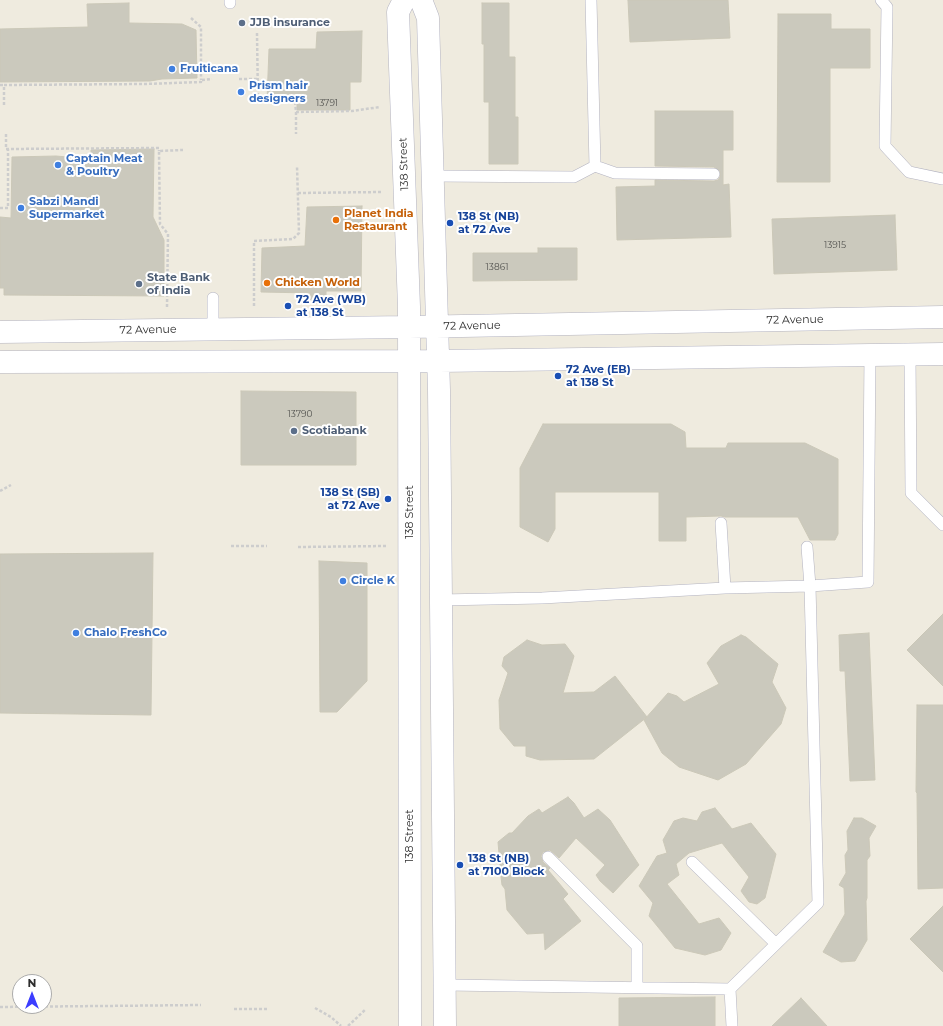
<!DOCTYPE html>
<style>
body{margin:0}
#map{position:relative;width:943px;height:1026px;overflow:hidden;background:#efebdf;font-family:Montserrat,sans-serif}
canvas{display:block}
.north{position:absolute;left:12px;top:974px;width:40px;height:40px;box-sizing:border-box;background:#fff;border:1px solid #ababab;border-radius:50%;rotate:0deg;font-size:11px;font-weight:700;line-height:16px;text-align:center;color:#2d2d2d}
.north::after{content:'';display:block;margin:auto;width:14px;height:18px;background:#3c3dff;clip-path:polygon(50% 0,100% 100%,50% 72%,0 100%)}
</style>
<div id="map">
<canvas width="943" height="1026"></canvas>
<div class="north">N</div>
</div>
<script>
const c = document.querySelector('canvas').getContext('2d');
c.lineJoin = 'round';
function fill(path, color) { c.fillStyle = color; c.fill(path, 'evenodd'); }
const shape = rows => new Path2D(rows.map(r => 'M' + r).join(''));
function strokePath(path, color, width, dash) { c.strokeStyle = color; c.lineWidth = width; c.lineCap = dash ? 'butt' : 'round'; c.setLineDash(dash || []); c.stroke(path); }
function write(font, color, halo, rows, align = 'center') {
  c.font = font + ' Montserrat,sans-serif'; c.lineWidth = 4; c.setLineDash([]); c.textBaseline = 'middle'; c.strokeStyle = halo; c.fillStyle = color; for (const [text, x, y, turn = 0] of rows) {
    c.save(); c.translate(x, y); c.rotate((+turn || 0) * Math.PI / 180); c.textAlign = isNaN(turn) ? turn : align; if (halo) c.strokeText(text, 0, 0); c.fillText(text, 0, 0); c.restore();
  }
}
const building = shape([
 [628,0,728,0,730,38,630,42,628,0],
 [129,3,129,23,182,24,196,30,197,78,162,79,150,81,0,82,0,29,88,27,87,4,129,3],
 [482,3,509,3,509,57,515,57,515,117,518,117,518,164,489,164,489,102,484,102,484,44,482,44,482,3],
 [778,14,831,14,831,29,870,29,870,68,830,68,830,182,777,182,778,14],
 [362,31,361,82,350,82,350,110,297,110,297,100,267,100,269,49,316,49,317,32,362,31],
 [655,111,733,111,733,150,723,150,723,185,729,184,731,237,617,240,616,187,655,186,655,180,714,181,718,180,720,177,720,171,714,167,655,166,655,111],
 [154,149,153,217,164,240,164,296,4,295,4,288,0,288,0,217,11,218,12,157,56,156,91,159,91,150,154,149],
 [362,206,361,291,326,291,326,303,311,303,310,293,261,292,262,248,305,246,307,207,362,206],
 [895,215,897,270,774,274,772,219,895,215],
 [538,248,577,248,577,280,473,281,473,253,538,253,538,248],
 [241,391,356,392,356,465,241,465,241,391],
 [543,424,671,424,685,432,686,448,726,448,728,443,805,443,838,459,838,534,835,540,810,540,798,517,725,517,721,516,686,517,686,541,659,541,659,492,555,492,555,529,548,542,520,527,520,468,543,424],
 [153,553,151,715,0,713,0,554,153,553],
 [319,561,367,563,367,681,337,712,320,712,319,561],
 [943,614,943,686,907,650,943,614],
 [869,633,875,780,850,781,845,671,840,671,839,635,869,633],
 [741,635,746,637,778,664,772,682,786,708,781,724,746,764,718,780,679,767,662,753,644,720,668,693,677,696,684,702,719,684,707,663,721,646,741,635],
 [527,640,542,645,565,644,574,656,563,693,594,692,615,676,647,717,594,759,540,760,526,756,526,746,514,746,500,729,499,700,508,673,502,666,504,657,527,640],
 [917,705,943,705,943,888,918,889,917,793,916,792,917,705],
 [568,797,574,803,584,818,598,809,610,820,639,865,613,893,600,881,596,875,605,865,576,838,559,858,550,850,543,852,541,856,543,862,550,868,548,870,568,894,563,899,581,921,545,950,544,933,527,934,507,910,505,889,502,885,501,877,498,842,509,833,512,833,528,816,539,809,542,813,568,797],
 [715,808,732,829,751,823,776,854,765,898,757,904,749,902,741,891,749,877,722,843,689,853,676,864,679,875,667,884,699,924,719,918,731,933,721,950,705,955,675,948,649,916,653,903,639,886,657,856,667,853,663,840,674,821,683,818,697,821,702,812,715,808],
 [854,818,862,818,876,826,869,838,870,856,867,860,867,898,866,901,867,940,855,961,841,962,823,952,845,914,844,888,839,885,846,873,845,855,848,850,847,831,854,818],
 [943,906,943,972,910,939,943,906],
 [715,997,715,1026,619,1026,619,998,715,997],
 [801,998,827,1026,772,1026,801,998]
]);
const path = shape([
 [191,18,201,27,201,80],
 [257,33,258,101,295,102,296,112,352,111,380,107],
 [239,79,258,79],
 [0,85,4,85],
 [4,105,4,85,145,84,201,82,201,80,212,79],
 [296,112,296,134],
 [6,134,6,149,159,148,159,151],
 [298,193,382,192],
 [0,208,8,208,8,149],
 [254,306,254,241,293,239,299,233,297,166],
 [167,307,168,234,160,224,159,151,183,150],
 [0,491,11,485],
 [231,546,267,546],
 [298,547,387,546],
 [0,1007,201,1005],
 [315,1008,331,1017,341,1026],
 [234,1009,269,1009],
 [348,1026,366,1009]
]);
const lane = shape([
 [591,0,595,166,615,173,714,174],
 [881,0,887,7,885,146,909,172,943,179],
 [230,3,230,0],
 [433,176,574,177,595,166],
 [213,329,213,298],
 [910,354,911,493,943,525],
 [721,523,725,588],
 [440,600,542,598,725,588,810,586,868,582,870,354],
 [548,857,637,946,637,987],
 [692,862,776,944],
 [446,985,730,989,818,903,810,586,807,547],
 [730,989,732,1026]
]);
const secondary = shape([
 [404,0,398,12,409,307,410,1026],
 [421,0,428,18,439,390,445,1026],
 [0,332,409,327,943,317],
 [0,362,439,361,943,354]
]);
const markers = [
 [242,23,4,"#5c6f8a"],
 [172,69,4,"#3f7fe0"],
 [241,92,4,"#3f7fe0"],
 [58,165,4,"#3f7fe0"],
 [21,208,4,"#3f7fe0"],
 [336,220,4,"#e8710a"],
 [450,223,4,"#1a4fb4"],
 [267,283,4,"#e8710a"],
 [139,284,4,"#5c6f8a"],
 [288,306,4,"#1a4fb4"],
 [558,376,4,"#1a4fb4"],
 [294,431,4,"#5c6f8a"],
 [388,499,4,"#1a4fb4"],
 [343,581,4,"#3f7fe0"],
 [76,633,4,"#3f7fe0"],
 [460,865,4,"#1a4fb4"]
];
const numberNames = [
 ["13791",327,103],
 ["13915",835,245],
 ["13861",497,267],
 ["13790",300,414]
];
const serviceNames = [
 ["JJB insurance",250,23],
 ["State Bank",147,278],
 ["of India",147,291],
 ["Scotiabank",302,431]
];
const shopNames = [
 ["Fruiticana",180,69],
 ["Prism hair",249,86],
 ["designers",249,99],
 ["Captain Meat",66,159],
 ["& Poultry",66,172],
 ["Sabzi Mandi",29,202],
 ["Supermarket",29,215],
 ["Circle K",351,581],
 ["Chalo FreshCo",84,633]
];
const streetNames = [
 ["138 Street",404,164,-92],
 ["72 Avenue",795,320,-1],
 ["72 Avenue",472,326,-1],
 ["72 Avenue",148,330,-1],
 ["138 Street",410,512,-90],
 ["138 Street",410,836,-90]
];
const foodNames = [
 ["Planet India",344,214],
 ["Restaurant",344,227],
 ["Chicken World",275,283]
];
const transitNames = [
 ["138 St (NB)",458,217],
 ["at 72 Ave",458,230],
 ["72 Ave (WB)",296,300],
 ["at 138 St",296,313],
 ["72 Ave (EB)",566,370],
 ["at 138 St",566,383],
 ["138 St (SB)",380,493,"right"],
 ["at 72 Ave",380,506,"right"],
 ["138 St (NB)",468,859],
 ["at 7100 Block",468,872]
];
fill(building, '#cbc9bd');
strokePath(building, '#cbc8b8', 1);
strokePath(lane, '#b3b3c1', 12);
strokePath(secondary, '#b3b3c1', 23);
strokePath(path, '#cdcdcd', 2.5, [3, 2]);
strokePath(lane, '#fff', 11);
strokePath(secondary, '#fff', 22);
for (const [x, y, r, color] of markers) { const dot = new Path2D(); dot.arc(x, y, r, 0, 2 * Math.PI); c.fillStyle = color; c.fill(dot); strokePath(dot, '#fff', 1.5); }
write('9px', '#545451', null, numberNames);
write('bold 11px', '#4e5e75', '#fff', serviceNames, 'left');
write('bold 11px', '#366cbe', '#fff', shopNames, 'left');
write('11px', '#2d2d2d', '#fff', streetNames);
write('bold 11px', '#c56008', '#fff', foodNames, 'left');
write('bold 11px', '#164399', '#fff', transitNames, 'left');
</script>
